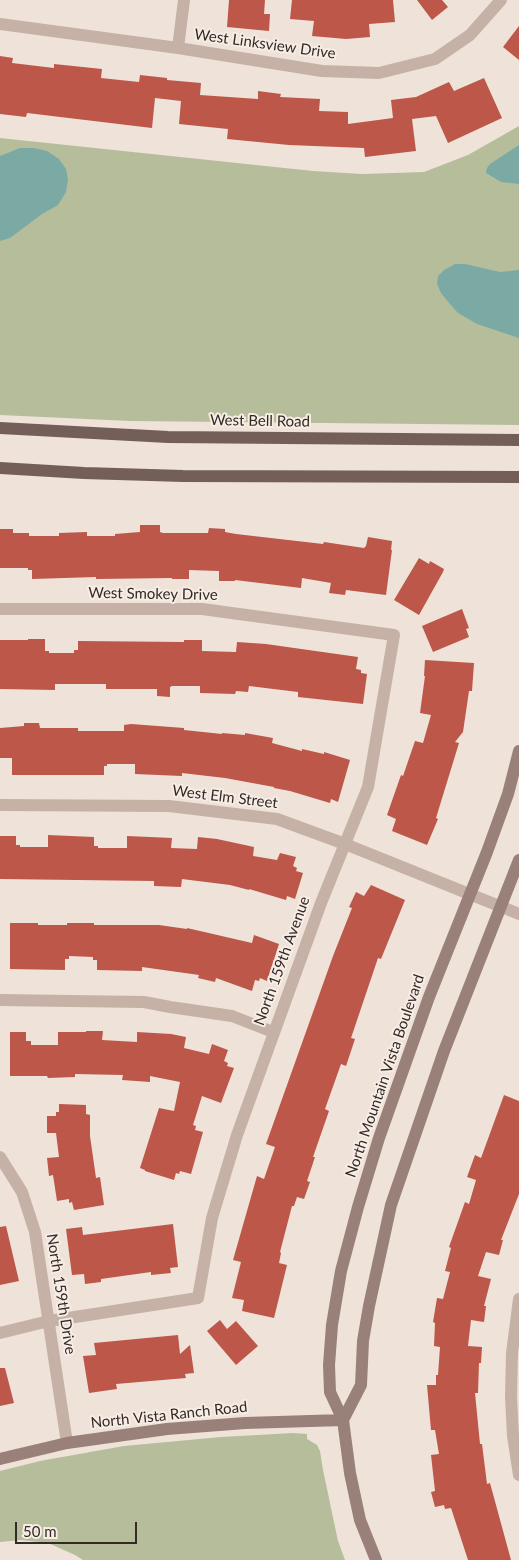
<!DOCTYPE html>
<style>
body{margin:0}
#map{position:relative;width:519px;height:1560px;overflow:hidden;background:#efe2d9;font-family:Lato,sans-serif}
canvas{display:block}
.scale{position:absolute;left:15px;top:1522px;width:122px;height:22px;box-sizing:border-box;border:2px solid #332927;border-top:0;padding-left:6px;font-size:15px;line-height:18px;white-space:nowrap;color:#332927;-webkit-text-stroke:4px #f7ede5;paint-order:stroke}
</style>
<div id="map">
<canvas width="519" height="1560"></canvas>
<div class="scale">50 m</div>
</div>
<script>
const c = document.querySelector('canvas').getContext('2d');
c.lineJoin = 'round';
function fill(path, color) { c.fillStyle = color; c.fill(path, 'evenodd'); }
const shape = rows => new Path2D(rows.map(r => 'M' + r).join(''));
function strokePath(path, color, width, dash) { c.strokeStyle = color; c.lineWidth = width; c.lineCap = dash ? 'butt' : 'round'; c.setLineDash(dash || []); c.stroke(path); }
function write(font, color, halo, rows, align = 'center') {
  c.font = font + ' Lato,sans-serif'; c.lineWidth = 4; c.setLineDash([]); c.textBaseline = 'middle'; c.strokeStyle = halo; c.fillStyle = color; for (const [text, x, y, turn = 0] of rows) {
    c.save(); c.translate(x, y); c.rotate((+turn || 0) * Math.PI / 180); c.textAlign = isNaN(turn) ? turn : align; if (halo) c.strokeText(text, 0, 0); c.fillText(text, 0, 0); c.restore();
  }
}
const green = shape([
 [519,126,519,425,130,421,0,415,0,138,313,171,362,174,424,172,468,155],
 [293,1433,307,1434,307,1439,317,1445,320,1451,323,1470,338,1541,345,1560,83,1560,75,1555,48,1543,21,1540,0,1542,0,1471,40,1461,124,1446,221,1437]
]);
const water = shape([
 [519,145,519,184,501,182,486,173,487,168,490,164],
 [20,148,34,148,47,151,59,159,66,169,68,180,66,192,58,205,42,214,10,238,0,241,0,156],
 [455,264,465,264,500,272,519,270,519,338,477,324,458,313,449,303,441,293,437,284,438,276,444,270]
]);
const building = shape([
 [229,0,265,0,264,14,270,14,269,31,227,27],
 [292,0,393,0,395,22,369,24,370,37,346,39,312,36,314,21,290,19],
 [417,0,442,0,448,7,432,20],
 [519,26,519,60,503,47],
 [0,56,13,58,12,63,54,68,54,64,102,69,101,78,139,82,140,75,167,78,167,80,201,83,200,95,258,99,258,91,281,94,280,97,320,99,319,111,348,112,348,124,393,118,391,100,416,97,449,82,454,91,484,78,502,118,448,143,436,116,412,119,416,151,365,157,364,148,289,145,227,139,228,129,179,124,181,101,155,98,152,128,27,113,26,117,0,114],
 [140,525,160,525,160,532,163,533,208,533,209,528,225,529,225,532,236,534,323,544,324,542,364,548,366,546,368,537,392,541,391,550,392,550,386,595,346,590,345,595,329,593,331,583,302,578,301,588,235,580,235,581,219,581,219,571,189,570,189,579,172,579,172,578,96,579,96,577,32,579,32,570,28,570,28,568,0,568,0,529,13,529,13,533,29,533,29,536,59,536,59,533,87,532,87,536,115,536,115,534,140,532],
 [419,558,429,564,430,561,444,569,443,572,419,615,394,600],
 [462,609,469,628,466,629,469,637,433,652,422,626],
 [28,639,45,639,45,651,49,651,49,653,74,653,74,650,78,650,78,641,184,642,184,640,202,640,202,651,236,652,237,642,266,644,358,657,356,669,361,670,361,673,367,674,363,704,298,697,298,692,249,686,248,692,236,691,235,694,200,693,200,686,172,686,170,687,170,697,157,696,157,689,106,689,106,684,55,684,55,690,0,689,0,640,28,640],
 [425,660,474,663,472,691,469,691,463,732,455,742,459,743,436,818,438,819,427,845,392,831,396,819,387,815,401,775,403,776,415,741,423,743,431,715,420,713,425,676,424,676],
 [24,723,39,723,40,728,78,728,78,731,124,731,124,725,131,724,184,728,184,730,222,734,222,733,245,735,245,733,273,738,272,743,302,751,302,749,324,754,324,752,350,760,338,802,331,799,330,803,290,791,274,788,274,787,225,778,182,773,182,776,135,774,135,764,107,764,107,766,104,766,104,775,12,775,12,758,0,758,0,728,24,726],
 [48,835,94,837,94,846,98,846,98,848,127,848,127,836,172,838,171,848,197,849,198,837,217,839,254,847,253,856,277,860,280,853,296,857,293,866,297,868,296,871,303,873,295,899,287,896,286,900,249,889,249,890,230,885,182,879,181,887,154,886,154,881,0,879,0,836,16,836,16,845,20,845,20,847,48,847],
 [371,885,405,900,381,959,378,958,351,1038,355,1039,346,1066,341,1064,325,1109,329,1111,313,1157,315,1157,307,1181,310,1182,304,1199,297,1197,294,1206,292,1206,280,1252,281,1253,279,1263,287,1265,274,1318,242,1311,244,1300,232,1298,241,1262,233,1260,257,1176,264,1179,275,1147,266,1144,333,956,352,908,349,907,356,892,364,896],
 [10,923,38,923,38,925,67,925,67,923,94,923,94,925,159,925,187,929,187,928,252,943,254,935,279,944,267,981,260,978,259,981,255,980,252,991,216,978,215,982,198,978,199,975,142,967,142,971,97,970,97,960,93,960,93,957,69,956,69,959,65,959,65,970,10,969],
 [86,1031,103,1031,102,1040,137,1042,137,1032,171,1034,186,1037,184,1048,209,1054,212,1044,228,1050,224,1061,228,1063,227,1066,234,1068,221,1103,202,1096,193,1125,196,1126,195,1130,203,1132,191,1174,180,1171,179,1174,176,1173,174,1180,145,1171,145,1170,140,1168,159,1108,174,1111,180,1082,150,1076,150,1082,122,1080,123,1075,75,1074,75,1077,48,1078,47,1076,10,1076,10,1032,26,1032,26,1041,31,1041,31,1045,58,1045,58,1032,86,1032],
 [504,1095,519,1101,519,1194,501,1240,503,1240,499,1255,486,1252,478,1276,491,1279,484,1306,486,1306,484,1322,471,1320,468,1346,482,1347,481,1363,479,1363,478,1393,475,1393,480,1444,482,1444,487,1484,490,1483,511,1560,468,1560,451,1508,445,1509,444,1505,435,1507,431,1492,435,1491,431,1455,439,1454,435,1430,431,1430,427,1385,436,1385,436,1375,438,1375,440,1347,434,1346,435,1323,433,1322,437,1298,443,1299,450,1272,445,1271,451,1248,449,1247,465,1202,469,1204,476,1180,467,1177,475,1155,481,1158],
 [59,1104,86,1105,86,1114,90,1115,90,1136,96,1178,100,1177,104,1205,74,1210,72,1202,69,1203,69,1199,57,1201,53,1175,49,1176,47,1158,59,1157,56,1133,47,1133,47,1116,56,1116,56,1112,59,1112],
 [173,1224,178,1267,170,1268,171,1273,151,1275,151,1272,101,1279,101,1282,85,1284,84,1274,72,1275,66,1229,82,1227,83,1235],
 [6,1226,19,1281,0,1285,0,1227],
 [220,1320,227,1329,236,1321,258,1346,236,1365,207,1331],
 [178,1335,180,1354,190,1345,194,1373,185,1374,186,1378,116,1384,117,1389,89,1393,83,1356,96,1355,94,1343],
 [0,1368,5,1368,14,1403,0,1406]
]);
const street = shape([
 [0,24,178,48,322,71,379,73,435,59,470,35,501,0],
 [178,48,184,0],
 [0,609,202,609,394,635,368,787,321,903,237,1135,212,1218,198,1298,49,1321,0,1333],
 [0,805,169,806,277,819,345,844,519,914],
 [0,1000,144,1002,170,1007,232,1016,273,1032],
 [0,1157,22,1192,35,1232,67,1443],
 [519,1299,512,1353,511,1396,513,1436,519,1475]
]);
const secondary = shape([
 [343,1420,361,1385,363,1341,369,1306,391,1205,444,1051,519,860],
 [0,1459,67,1443,167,1429,245,1423,343,1420],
 [376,1560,360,1520,350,1473,343,1420,330,1392,329,1365,332,1325,341,1271,358,1207,379,1138,429,997,487,852,508,794,519,751]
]);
const primary = shape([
 [0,428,168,437,519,440],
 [0,468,84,473,183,476,519,477]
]);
const streetNames = [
 ["West Linksview Drive",265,44,8],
 ["West Bell Road",260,421,1],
 ["West Smokey Drive",153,594,1],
 ["West Elm Street",225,797,7],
 ["North 159th Avenue",282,961,-70],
 ["North Mountain Vista Boulevard",385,1076,-71],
 ["North 159th Drive",61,1294,81],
 ["North Vista Ranch Road",169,1415,-6]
];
fill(green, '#b6bd9b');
fill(water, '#7baaa5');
fill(building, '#bc574a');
strokePath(street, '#c6b1a7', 12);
strokePath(secondary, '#998078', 12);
strokePath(primary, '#745e59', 12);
write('15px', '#332927', '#f7ede5', streetNames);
</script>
